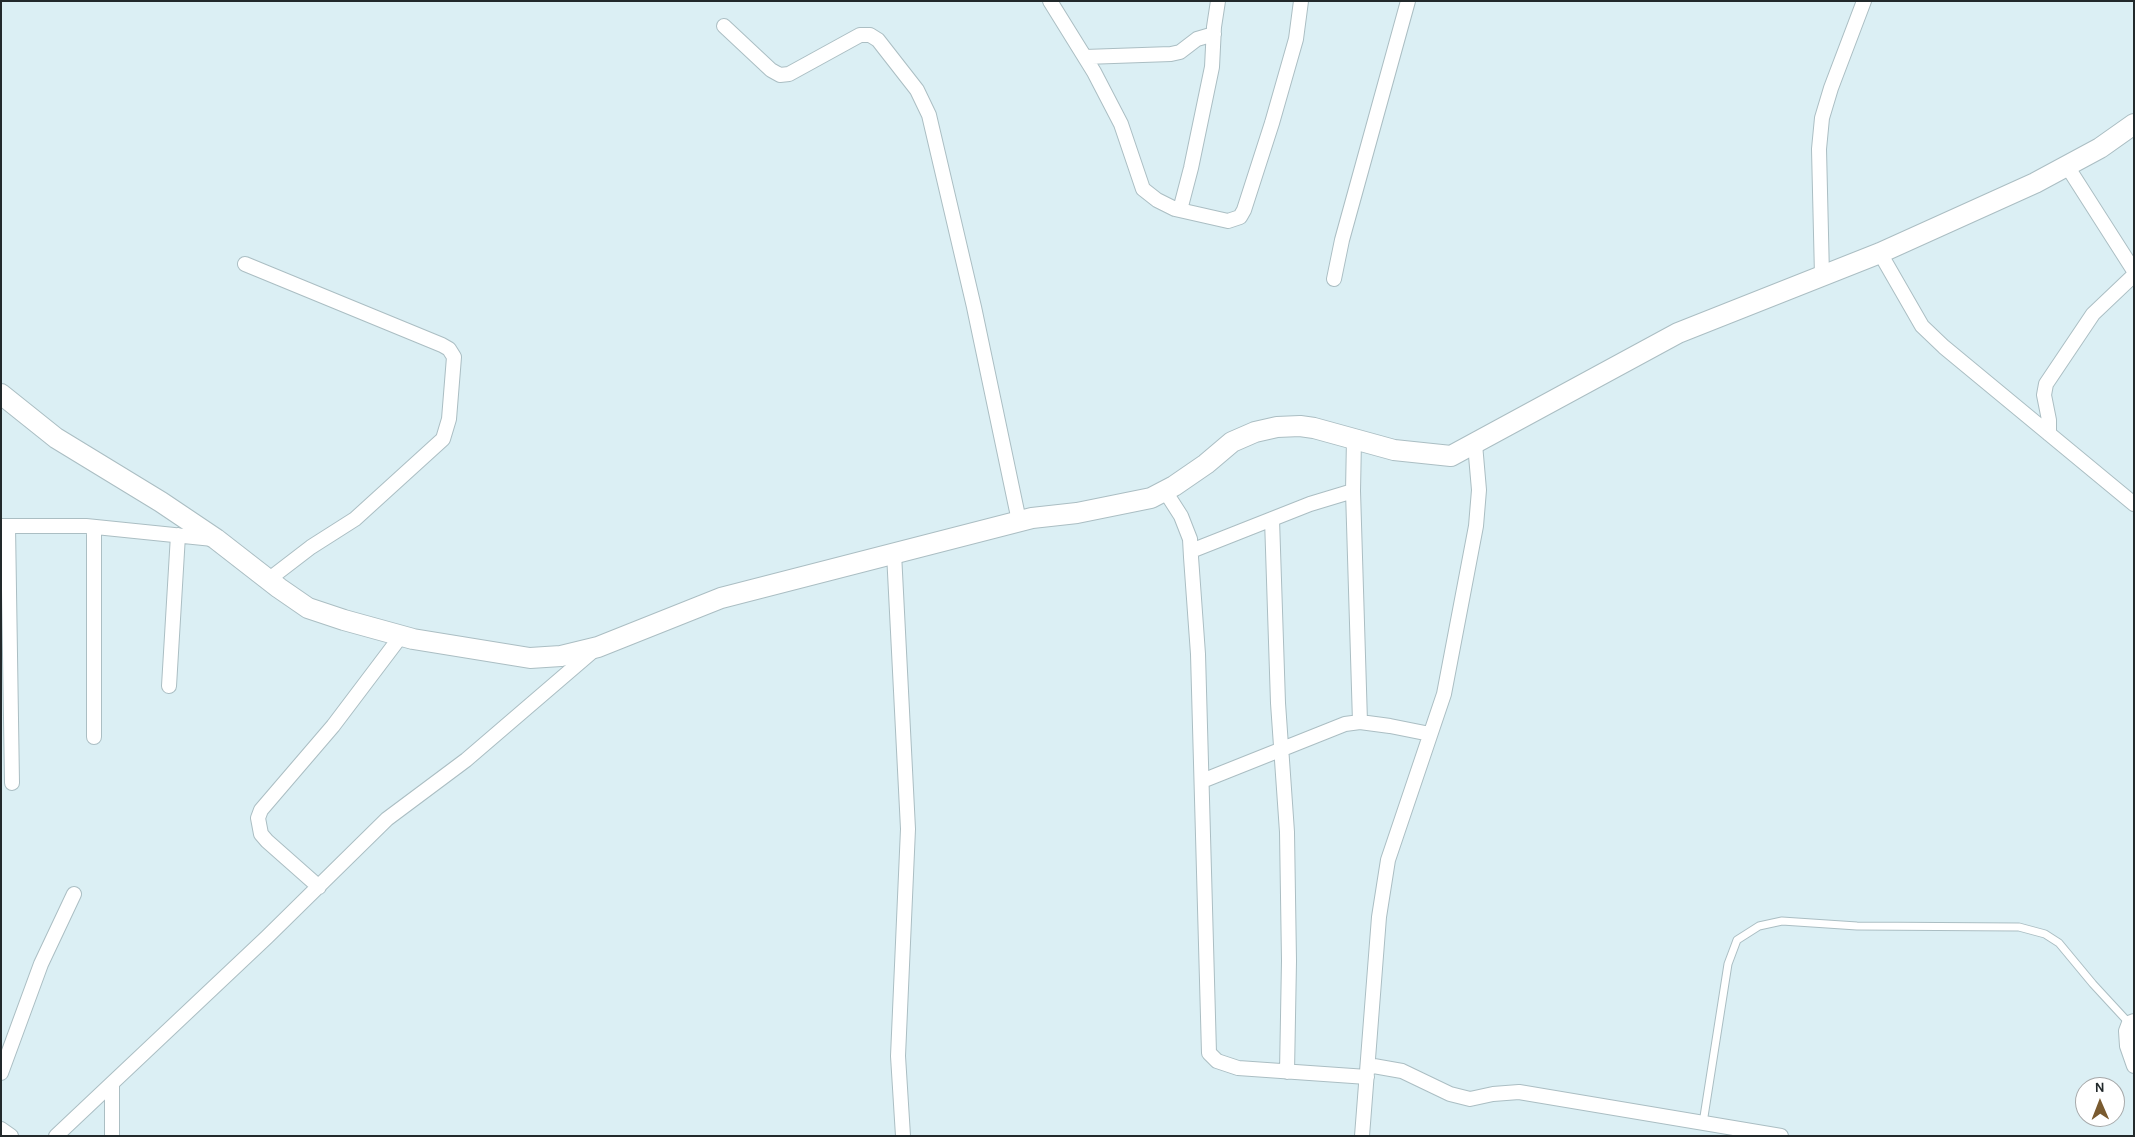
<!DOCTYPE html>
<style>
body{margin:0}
#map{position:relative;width:2135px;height:1137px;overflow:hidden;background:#dbeff4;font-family:Karla,sans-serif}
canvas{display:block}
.frame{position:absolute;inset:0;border:2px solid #22292b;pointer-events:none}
.north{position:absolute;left:2075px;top:1077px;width:50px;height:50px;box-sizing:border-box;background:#fff;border:1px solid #a7a9aa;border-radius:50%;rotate:359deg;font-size:14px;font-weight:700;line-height:20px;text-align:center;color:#22292b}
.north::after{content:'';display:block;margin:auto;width:18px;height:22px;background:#7a5b30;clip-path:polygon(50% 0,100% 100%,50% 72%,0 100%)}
</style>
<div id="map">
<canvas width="2135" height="1137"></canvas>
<div class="frame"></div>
<div class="north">N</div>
</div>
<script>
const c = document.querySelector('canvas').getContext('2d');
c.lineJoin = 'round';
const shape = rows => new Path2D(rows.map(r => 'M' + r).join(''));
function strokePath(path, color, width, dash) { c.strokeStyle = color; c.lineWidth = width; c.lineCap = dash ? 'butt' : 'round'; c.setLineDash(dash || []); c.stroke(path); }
const lane = shape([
 [1703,1123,1728,964,1737,940,1759,926,1782,921,1857,926,2019,927,2045,934,2059,943,2093,984,2129,1023]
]);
const street = shape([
 [1050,1,1094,72,1121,124,1143,189,1157,200,1175,209,1228,221,1240,217,1244,210,1272,123,1296,39,1301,1],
 [724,26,771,70,780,75,789,74,860,35,870,35,878,40,917,90,929,115,974,307,1019,521],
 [1085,57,1171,54,1180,52,1197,39,1214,34],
 [2067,166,2134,271],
 [1180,210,1191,168,1212,67,1214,27,1218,1],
 [1880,253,1922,326,1944,347,2134,504],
 [245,264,442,345,449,349,454,357,449,419,443,439,355,519,311,547,268,580],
 [1822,276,1819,149,1822,118,1831,88,1864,1],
 [1334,279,1342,240,1408,1],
 [2049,434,2049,420,2044,395,2046,384,2093,314,2134,275],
 [1354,439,1353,491,1360,722],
 [1165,491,1181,516,1190,539,1191,557,1198,654,1209,1053,1217,1061,1238,1068,1367,1077],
 [1272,519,1278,703,1287,832,1289,961,1287,1072],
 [1,526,86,526,213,539],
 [8,526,12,783],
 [94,527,94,737],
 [1191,551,1310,504,1353,491],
 [894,553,908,829,898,1056,903,1136],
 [169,686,178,535],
 [1202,781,1345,724,1360,722,1390,726,1430,734],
 [319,887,267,841,261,834,258,818,261,810,333,726,401,636],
 [2134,1021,2129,1023,2126,1031,2127,1046,2134,1066],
 [1368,1065,1402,1071,1450,1094,1470,1099,1493,1094,1519,1092,1781,1136],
 [1,1073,41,964,74,894],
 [1,1129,11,1136],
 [56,1136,267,937,387,819,466,760,593,651],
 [112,1136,112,1084],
 [1362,1136,1379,917,1388,860,1444,694,1476,526,1479,490,1475,444]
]);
const secondary = shape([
 [1,394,56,438,161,502,216,539,279,588,308,608,344,620,413,639,530,658,561,656,598,647,721,598,1032,518,1077,513,1151,498,1174,486,1206,464,1232,442,1255,432,1277,427,1300,426,1314,428,1394,450,1451,456,1678,333,1880,253,2035,183,2100,148,2134,124]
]);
strokePath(lane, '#abbec3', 9);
strokePath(street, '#abbec3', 16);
strokePath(secondary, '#abbec3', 22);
strokePath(lane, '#fff', 7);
strokePath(street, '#fff', 14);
strokePath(secondary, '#fff', 20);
</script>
